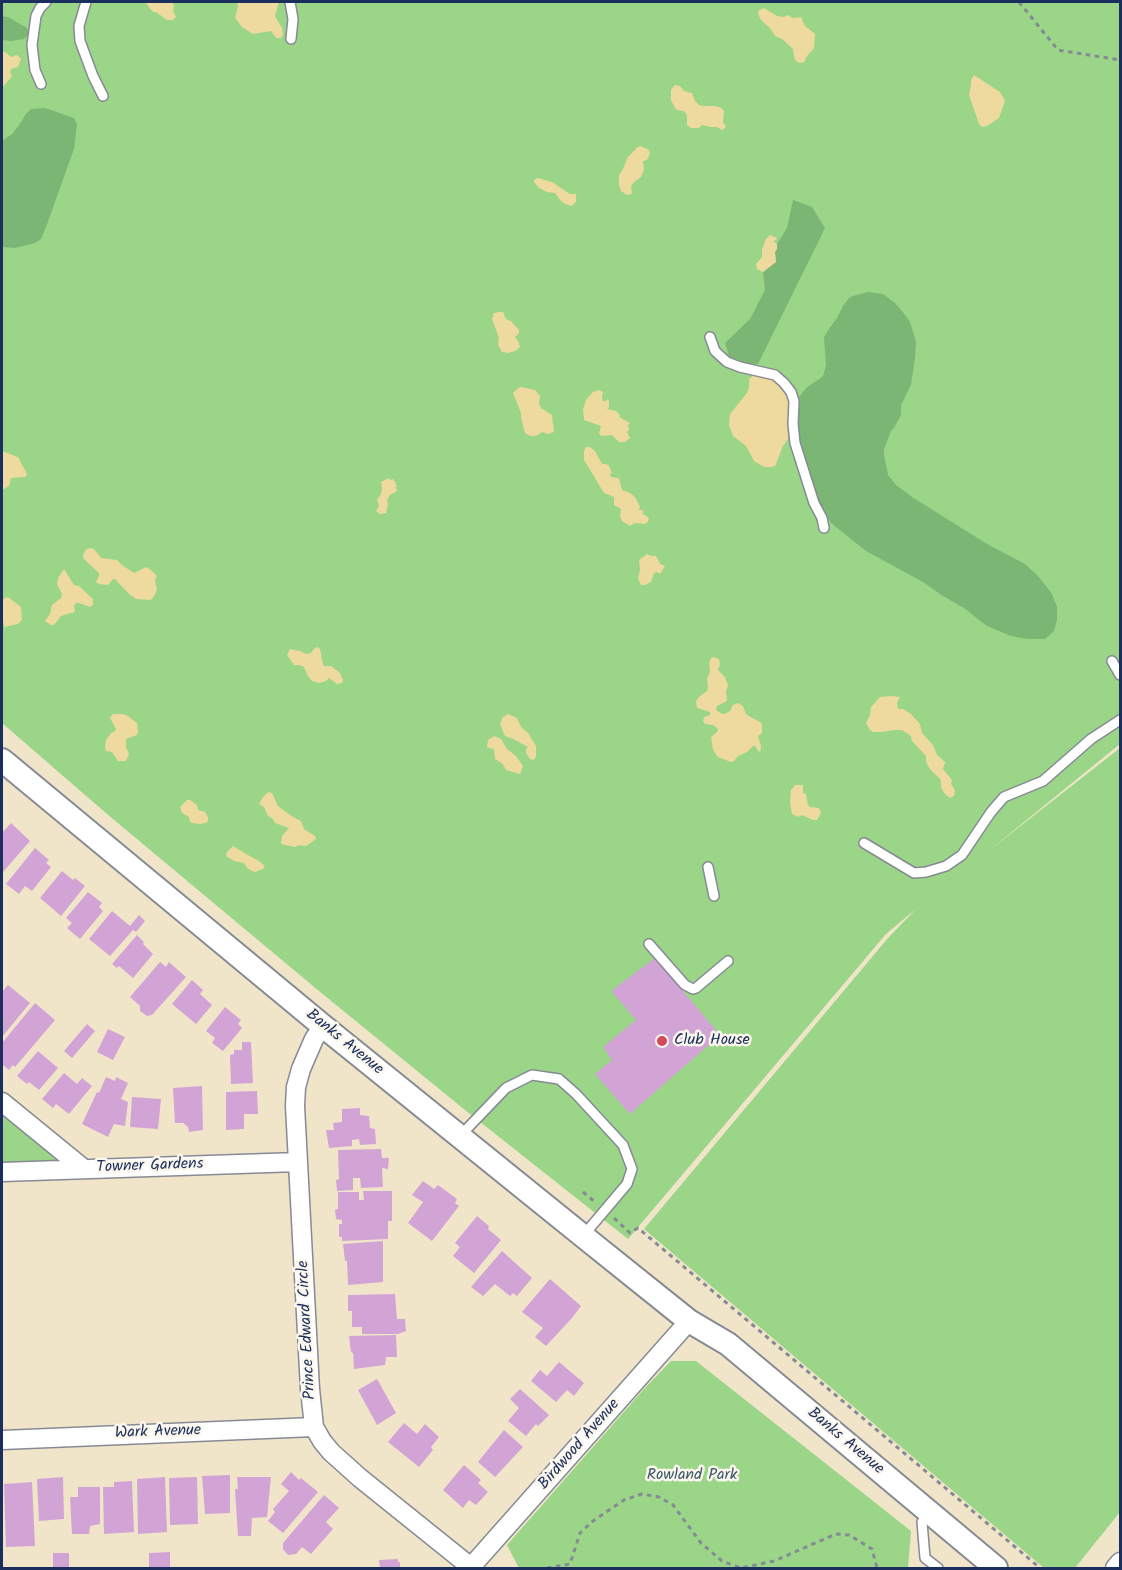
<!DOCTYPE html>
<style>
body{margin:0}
#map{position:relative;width:1122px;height:1570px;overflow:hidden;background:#f0e5c9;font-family:Kalam,sans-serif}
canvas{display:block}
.frame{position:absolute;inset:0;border:3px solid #1b2f5e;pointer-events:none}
</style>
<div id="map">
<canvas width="1122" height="1570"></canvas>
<div class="frame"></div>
</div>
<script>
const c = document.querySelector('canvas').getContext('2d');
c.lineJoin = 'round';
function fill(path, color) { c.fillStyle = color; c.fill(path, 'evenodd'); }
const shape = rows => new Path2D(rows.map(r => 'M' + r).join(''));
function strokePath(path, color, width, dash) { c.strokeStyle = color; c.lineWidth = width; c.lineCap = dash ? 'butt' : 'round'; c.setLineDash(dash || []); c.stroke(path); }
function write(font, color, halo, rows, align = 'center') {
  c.font = font + ' Kalam,sans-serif'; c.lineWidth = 5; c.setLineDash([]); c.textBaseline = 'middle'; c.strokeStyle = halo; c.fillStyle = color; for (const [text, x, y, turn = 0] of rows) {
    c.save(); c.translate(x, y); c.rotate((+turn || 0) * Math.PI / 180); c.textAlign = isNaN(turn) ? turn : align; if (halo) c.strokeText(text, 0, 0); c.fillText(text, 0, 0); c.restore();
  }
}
const green = shape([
 [2,2,1120,2,1120,744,986,853,1120,748,1120,1512,1075,1568,1044,1568,644,1229,888,938,916,909,886,934,628,1239,465,1110,319,991,107,814,2,723],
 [2,1102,84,1169,2,1172],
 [671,1361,696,1361,911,1531,908,1568,519,1568,507,1545,644,1389]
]);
const forest = shape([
 [2,16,8,17,27,28,29,34,24,39,11,41,2,40],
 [45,108,74,118,77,124,74,149,46,227,41,239,35,243,15,248,2,247,2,141,12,134,22,121,25,115,31,109],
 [793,200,812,207,825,228,758,364,748,365,729,356,725,343,750,319,765,290,763,272,776,262,775,252,777,249,777,244,787,228],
 [868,292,883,294,895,303,902,311,910,322,916,342,915,358,911,385,901,405,901,415,894,428,891,431,884,449,884,454,888,475,896,485,912,497,987,544,1025,564,1039,577,1052,594,1057,607,1057,620,1054,631,1045,639,1027,639,1011,636,987,626,964,608,943,596,923,582,866,551,831,523,821,509,813,487,798,434,797,421,799,397,807,387,818,380,823,376,826,365,824,337,829,329,837,318,843,306,849,298,853,296]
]);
const sand = shape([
 [145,2,172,2,174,6,173,11,176,17,173,20,167,20,156,12,153,12],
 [237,2,279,2,275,16,282,28,283,35,281,38,276,38,271,31,253,34,242,27,235,18,238,7],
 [764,8,777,16,784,17,787,15,793,18,801,17,805,26,815,34,814,48,807,56,804,62,800,63,796,61,794,57,793,49,782,39,775,36,770,28,761,20,759,16,758,11],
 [2,52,5,52,11,57,17,55,21,59,18,67,11,69,10,72,12,76,4,86,2,85],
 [974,75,1000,92,1005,101,999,118,987,126,982,127,979,124,969,95,971,84,971,80],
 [675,85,680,86,684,91,692,93,695,101,699,105,703,106,715,106,721,108,724,111,723,122,726,126,725,128,722,130,717,127,710,127,702,125,699,128,691,128,687,125,687,115,684,111,677,110,675,108,671,100,671,90],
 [640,146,648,149,650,153,647,160,643,161,644,170,641,177,634,182,631,186,632,194,627,195,621,191,619,185,619,175,622,171,628,157,635,150,636,148],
 [538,178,552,182,570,194,576,194,576,202,572,206,565,204,560,200,555,193,547,192,539,188,534,182,534,180],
 [770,235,777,238,776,240,773,241,777,244,777,249,775,252,776,262,763,272,757,269,756,264,762,257,762,250,766,239],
 [499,312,503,312,506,319,511,321,519,330,519,333,515,337,519,343,520,347,515,351,508,353,502,352,498,345,499,338,492,319,494,313],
 [754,375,773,378,787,393,791,409,788,429,788,439,783,446,776,464,775,466,770,467,764,467,754,461,746,446,733,436,729,425,730,414,747,393,749,387,749,379],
 [521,387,535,390,540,396,539,403,541,408,552,415,554,432,548,434,542,432,536,436,530,436,525,433,521,418,521,413,513,393,518,388],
 [599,390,603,392,602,398,603,401,606,401,608,399,609,401,609,407,607,409,616,411,620,415,619,417,630,423,628,425,629,430,627,432,630,438,625,442,619,442,612,435,601,436,599,433,601,426,584,420,583,409,586,400,593,392],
 [586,447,590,447,595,451,602,464,606,464,609,466,612,473,610,474,611,477,619,478,622,490,630,493,635,497,640,507,639,510,642,510,644,512,642,514,645,515,649,518,648,522,645,524,635,523,630,526,622,521,620,516,621,509,614,505,614,497,604,493,584,460,584,451],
 [2,451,18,457,27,474,25,477,11,478,9,486,2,490],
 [389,478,390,480,393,479,395,482,397,487,394,488,397,489,397,491,390,495,387,500,388,504,386,513,380,514,376,511,379,506,377,500,381,494,382,489,381,482],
 [90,548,94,549,101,558,117,560,122,565,134,573,146,567,151,570,157,576,155,580,157,590,153,598,150,600,136,599,128,593,115,579,113,579,108,585,99,584,96,582,99,576,99,573,84,559,83,555,85,551,87,549],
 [647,554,651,556,656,556,660,564,665,566,660,574,657,572,654,573,651,582,645,585,641,585,638,578,640,570,639,560],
 [64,569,74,585,79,586,93,599,93,605,90,607,79,603,76,603,74,606,75,611,73,613,70,613,61,616,54,625,51,625,45,621,50,614,52,605,61,598,62,594,57,584,58,578],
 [8,597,21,607,22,620,18,624,4,627,4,624,2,621,3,608,2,601,5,598],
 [318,647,320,649,323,664,324,666,331,666,340,673,343,680,342,683,337,684,329,678,326,681,319,683,312,681,308,676,304,667,299,665,294,665,287,655,290,649,300,651,306,654,311,653,315,648],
 [714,657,719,659,720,664,718,670,725,677,728,685,726,692,727,701,717,706,716,710,722,714,725,714,730,711,733,705,738,703,743,706,746,714,749,716,760,722,762,724,762,733,758,736,761,746,760,753,754,745,747,752,738,756,734,761,731,762,718,757,713,750,711,737,717,732,718,729,713,725,705,724,703,721,704,717,710,715,710,712,697,708,696,701,700,696,707,691,708,687,707,679,710,672,709,663,711,658],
 [891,696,900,697,897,703,898,709,903,709,911,714,920,724,922,733,933,745,937,755,945,762,943,769,952,780,951,784,955,790,954,796,950,798,944,793,941,787,941,780,930,769,926,762,926,756,912,741,911,736,902,730,893,730,883,732,873,732,870,730,866,723,870,715,871,707,880,697],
 [113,714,123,714,128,716,137,723,138,732,137,735,126,739,126,747,129,754,126,761,118,761,112,752,106,751,105,747,106,740,112,732,114,732,116,729,110,718],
 [508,714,517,718,521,727,528,733,536,746,536,756,534,760,530,759,526,753,526,749,528,747,513,739,505,736,500,724,503,717],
 [494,736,501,739,507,749,516,756,523,766,520,774,506,770,503,764,495,759,494,749,487,747,488,740],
 [795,785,803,785,803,793,806,794,808,805,810,807,819,808,821,813,817,820,813,820,802,815,798,817,792,814,790,802,791,790],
 [268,792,272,793,278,806,293,817,301,821,304,829,315,836,316,839,306,846,299,845,295,847,281,844,282,836,289,828,275,823,273,819,268,816,264,807,259,804,263,797],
 [187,800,190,800,197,805,198,810,205,812,208,817,208,821,206,823,200,824,192,823,190,822,189,817,182,813,180,807],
 [233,846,248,855,259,861,265,866,263,869,255,872,252,871,247,868,244,863,234,861,226,856,227,852]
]);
const building = shape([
 [11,823,30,841,3,872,2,871,2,833],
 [35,848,49,860,46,863,51,867,32,891,25,886,19,894,6,884],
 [62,871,73,880,75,878,85,886,61,916,40,898],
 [88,892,102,903,99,907,103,911,80,939,67,928,72,923,66,918],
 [112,911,130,926,139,915,145,921,136,932,133,930,110,956,89,939],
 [137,935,144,942,143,944,153,954,133,978,119,966,117,968,112,964],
 [655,958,720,1035,630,1114,595,1074,612,1060,603,1047,636,1020,612,992,615,988],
 [160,962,166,967,169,962,186,977,152,1015,147,1016,140,1011,140,1006,130,997],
 [192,980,203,990,200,994,212,1005,196,1024,172,1004],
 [8,985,30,1003,2,1037,2,992],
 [35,1003,55,1020,15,1067,13,1065,9,1070,2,1064,2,1043],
 [225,1007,241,1020,238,1024,242,1028,223,1051,212,1043,215,1038,206,1031],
 [87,1024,95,1031,72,1058,64,1051],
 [108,1029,125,1037,113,1060,97,1052],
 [242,1042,251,1042,253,1083,231,1084,230,1055,234,1054,234,1050,242,1050],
 [38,1051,58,1068,39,1090,29,1082,27,1084,17,1076],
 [64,1073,77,1084,82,1078,92,1086,69,1114,56,1104,53,1108,42,1099],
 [106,1077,115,1081,116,1077,128,1083,121,1099,128,1102,125,1126,114,1124,108,1137,82,1124,97,1092,99,1093],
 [202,1086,203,1130,189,1132,188,1127,183,1123,175,1123,173,1088],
 [257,1091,258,1114,244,1114,244,1129,226,1130,226,1092],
 [132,1097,161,1099,158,1129,130,1127],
 [360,1108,360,1115,369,1116,370,1128,375,1129,376,1144,360,1145,359,1139,352,1140,352,1146,329,1148,326,1130,334,1130,333,1123,342,1122,342,1109],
 [381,1149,382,1158,389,1158,388,1169,382,1168,383,1187,361,1188,360,1178,353,1178,353,1190,337,1191,336,1180,339,1179,338,1150],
 [423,1181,434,1189,438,1185,457,1199,455,1203,459,1206,432,1241,408,1223,423,1202,412,1195],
 [363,1191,392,1191,392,1221,388,1221,388,1239,342,1241,342,1237,339,1237,339,1224,342,1224,342,1220,336,1219,335,1210,338,1209,338,1192,359,1192,359,1200,364,1200],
 [477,1216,489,1226,488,1229,501,1240,474,1273,453,1256,460,1247,455,1243],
 [383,1241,383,1282,348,1285,347,1261,345,1261,343,1244],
 [502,1251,532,1278,517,1296,513,1293,510,1296,495,1284,483,1296,471,1287],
 [550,1279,581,1306,572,1318,546,1346,535,1337,543,1328,522,1312],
 [395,1294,397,1319,405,1319,406,1331,398,1334,362,1334,362,1327,352,1327,352,1311,348,1311,348,1295],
 [396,1335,397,1357,386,1357,385,1365,354,1369,353,1353,351,1352,349,1336],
 [559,1362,584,1383,574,1396,567,1390,556,1402,531,1381,540,1370,547,1376],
 [377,1379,396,1413,377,1425,358,1390],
 [520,1389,549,1415,538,1426,536,1424,526,1436,508,1421,519,1408,510,1399],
 [404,1423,417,1434,425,1424,439,1437,431,1447,433,1450,419,1467,388,1442],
 [504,1430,523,1447,495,1477,478,1462],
 [464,1465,481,1480,478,1483,488,1492,476,1505,469,1500,463,1508,443,1490],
 [291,1472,299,1480,301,1478,318,1492,283,1533,268,1521,275,1512,273,1509,289,1491,281,1484],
 [230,1475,230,1513,205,1514,202,1476],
 [63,1477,64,1519,39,1521,37,1479],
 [165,1477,167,1532,138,1534,137,1479],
 [197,1477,198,1524,170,1525,169,1478],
 [237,1477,271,1477,267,1517,252,1518,251,1536,238,1536,235,1489,238,1489],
 [132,1481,134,1532,104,1534,103,1487,114,1487,114,1482],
 [32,1482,35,1546,6,1547,4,1484],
 [78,1487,100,1487,100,1524,90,1526,89,1534,72,1534,70,1497,78,1497],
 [324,1495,339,1508,326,1522,333,1529,311,1554,302,1547,296,1554,288,1555,283,1549,283,1543],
 [170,1552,170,1567,149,1568,149,1553],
 [53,1553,69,1553,69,1568,53,1568],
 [398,1559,398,1562,400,1562,400,1568,380,1568,379,1560]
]);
const path = shape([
 [1019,2,1058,50,1120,60],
 [583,1192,595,1202],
 [614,1218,630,1233,638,1228,1040,1568],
 [547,1568,570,1564,580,1533,593,1521,624,1500,642,1494,659,1497,673,1505,701,1543,722,1561,741,1568,774,1561,836,1534,849,1535,872,1549,877,1568]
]);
const service = shape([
 [86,2,79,26,80,41,93,76,103,96],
 [290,2,293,19,291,39],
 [41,84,35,70,32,45,36,16,40,8,46,2],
 [710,337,715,351,727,362,740,367,775,375,784,383,791,392,794,401,793,424,795,443,814,503,822,518,824,528],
 [1112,661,1120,675],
 [864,843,914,873,926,872,946,866,962,855,991,812,1004,797,1043,781,1091,739,1120,720],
 [708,867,714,896],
 [649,944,685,985,693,989,696,988,728,961],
 [460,1136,506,1088,532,1075,559,1079,576,1094,623,1145,632,1169,627,1184,583,1236],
 [922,1522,925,1558,938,1568]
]);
const minor = shape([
 [323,1026,314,1039,301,1069,296,1087,295,1106,310,1389,314,1427,322,1441,331,1452,360,1478,472,1568],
 [2,1102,84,1169],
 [2,1172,298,1162],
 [2,1440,314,1427],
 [470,1568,689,1321],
 [1115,1568,1120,1562]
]);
const tertiary = shape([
 [2,760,323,1026,583,1236,689,1321,728,1344,996,1568]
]);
const markers = [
 [662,1041,6,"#d1495b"]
];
const poiNames = [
 ["Club House",674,1041]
];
const streetNames = [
 ["Banks Avenue",344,1043,39],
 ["Towner Gardens",150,1167,-2],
 ["Prince Edward Circle",308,1330,-93],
 ["Wark Avenue",158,1433,-2],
 ["Banks Avenue",845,1442,40],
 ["Birdwood Avenue",580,1445,-49]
];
const parkNames = [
 ["Rowland Park",692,1476]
];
fill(green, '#9ad588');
fill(forest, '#7bb674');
fill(sand, '#eeda9e');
fill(building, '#d2a4d5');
strokePath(service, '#868a94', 12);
strokePath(minor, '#868a94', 21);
strokePath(tertiary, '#868a94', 26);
strokePath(path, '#868a94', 3, [4.5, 4.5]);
strokePath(service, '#fff', 9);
strokePath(minor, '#fff', 18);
strokePath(tertiary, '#fff', 22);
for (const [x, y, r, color] of markers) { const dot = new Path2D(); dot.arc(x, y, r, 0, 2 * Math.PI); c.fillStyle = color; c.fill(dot); strokePath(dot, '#fbf7ec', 2); }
write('16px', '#1b2f5e', '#fbf7ec', poiNames, 'left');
write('16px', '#1b2f5e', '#fbf7ec', streetNames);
write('16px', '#3b5868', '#fbf7ec', parkNames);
</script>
